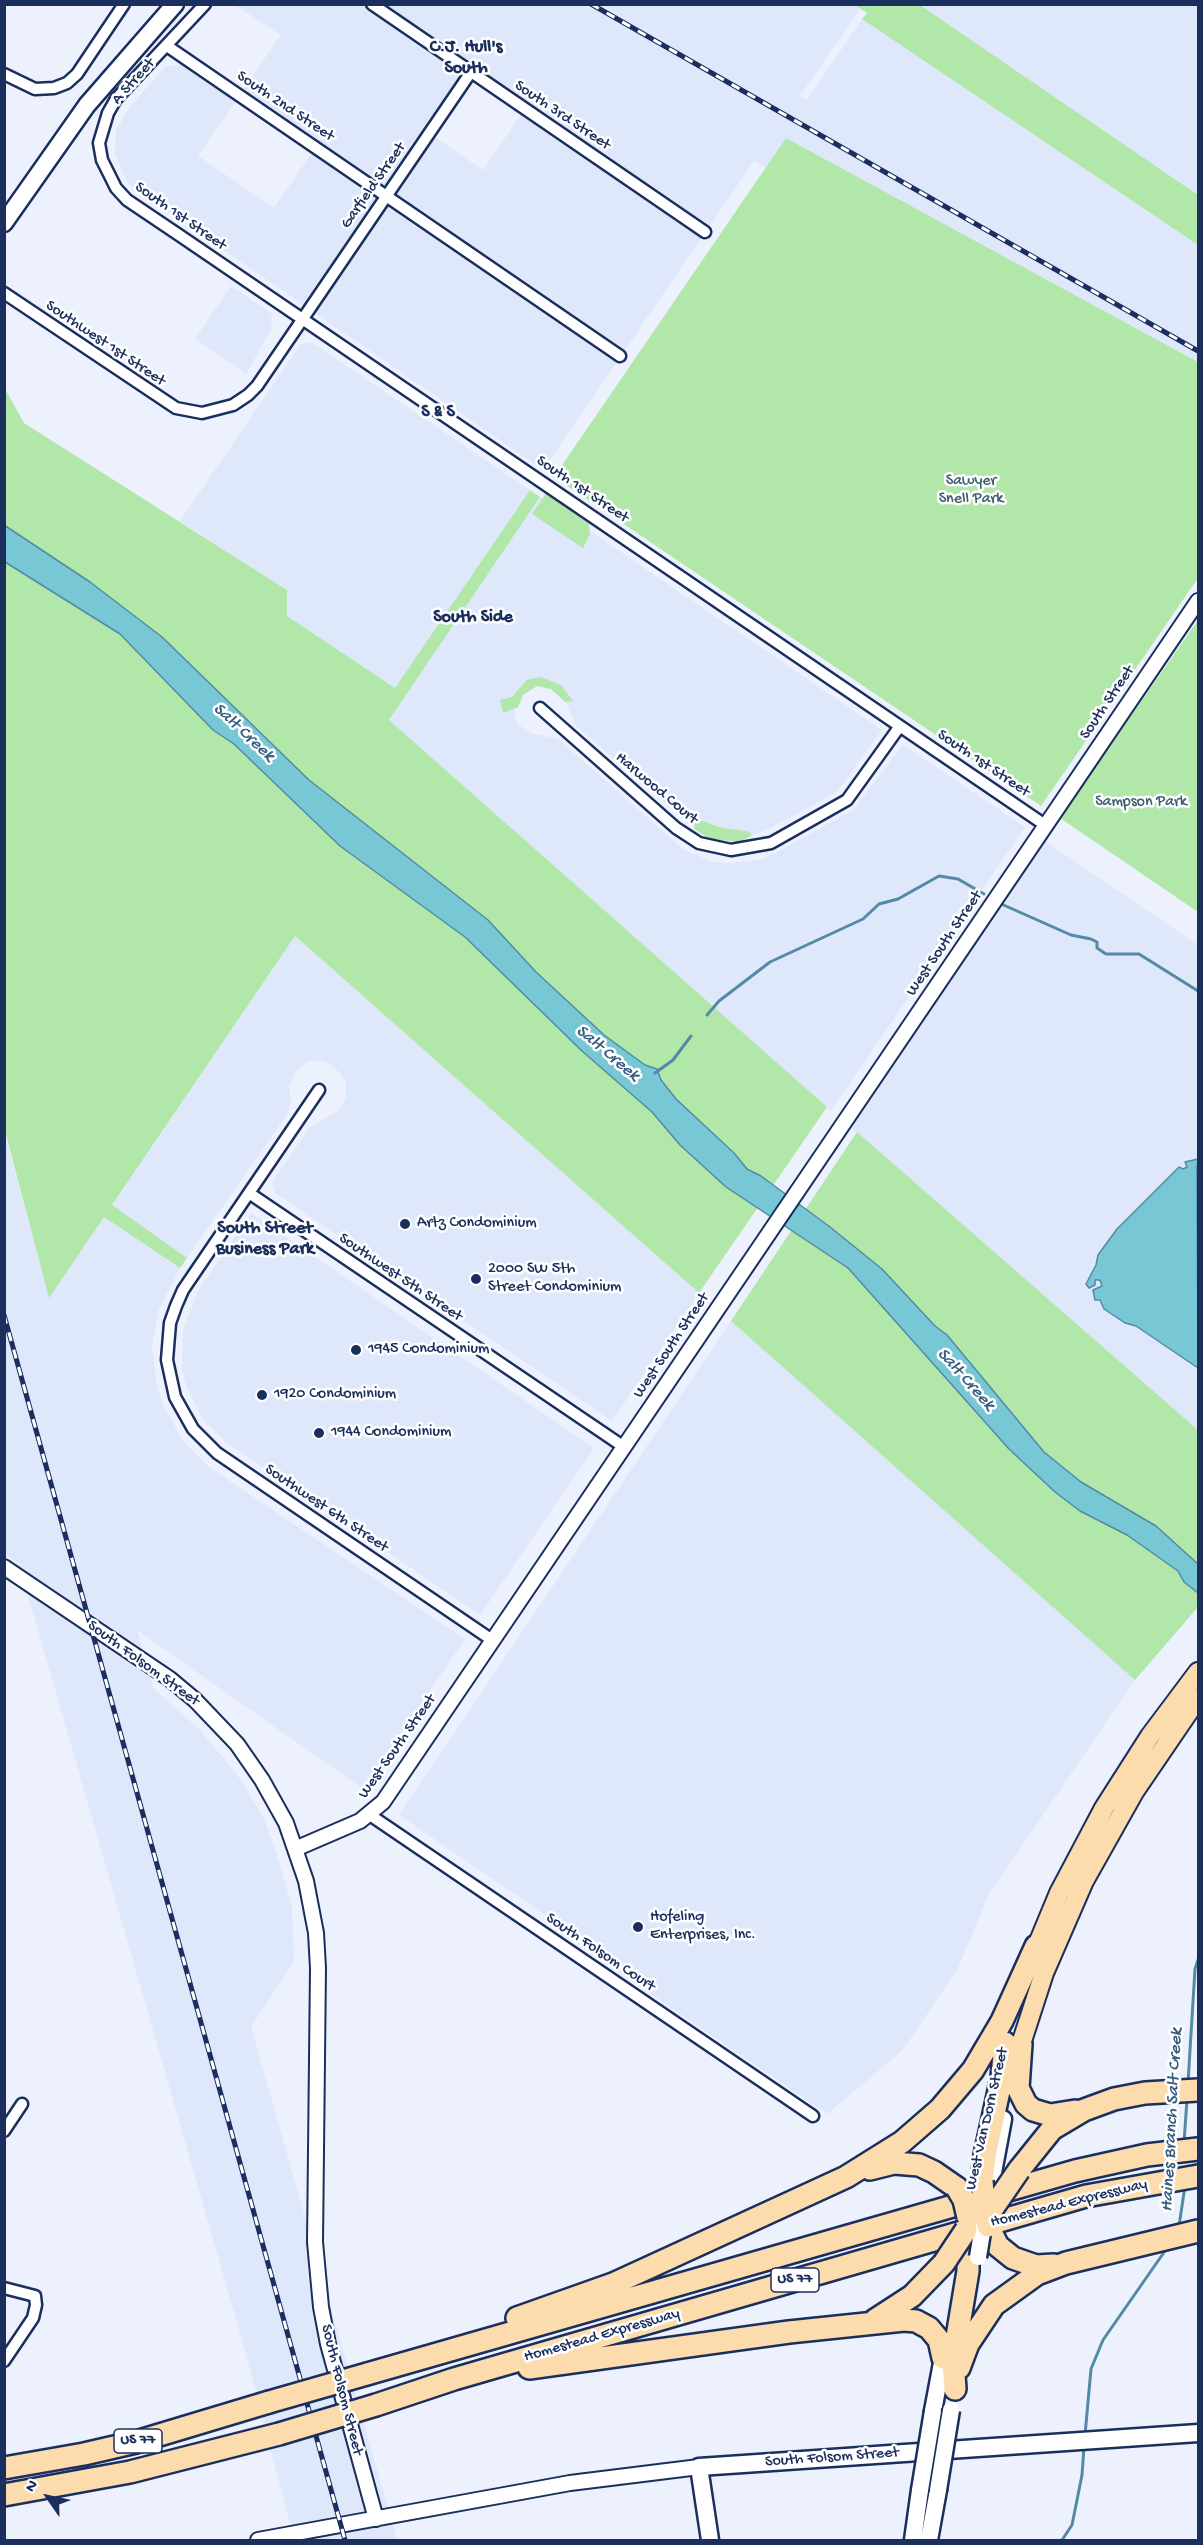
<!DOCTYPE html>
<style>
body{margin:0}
#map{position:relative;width:1203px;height:2545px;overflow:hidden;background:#ecf1fd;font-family:"Gochi Hand",sans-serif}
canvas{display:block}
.frame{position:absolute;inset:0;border:6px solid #1b2f5e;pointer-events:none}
.north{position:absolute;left:18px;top:2467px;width:60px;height:60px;-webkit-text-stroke:4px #fff;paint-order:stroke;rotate:304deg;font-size:16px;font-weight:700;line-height:24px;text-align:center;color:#1b2f5e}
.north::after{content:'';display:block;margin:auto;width:21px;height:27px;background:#1b2f5e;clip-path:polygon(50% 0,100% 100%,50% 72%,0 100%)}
</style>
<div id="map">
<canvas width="1203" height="2545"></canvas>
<div class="frame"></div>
<div class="north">N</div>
</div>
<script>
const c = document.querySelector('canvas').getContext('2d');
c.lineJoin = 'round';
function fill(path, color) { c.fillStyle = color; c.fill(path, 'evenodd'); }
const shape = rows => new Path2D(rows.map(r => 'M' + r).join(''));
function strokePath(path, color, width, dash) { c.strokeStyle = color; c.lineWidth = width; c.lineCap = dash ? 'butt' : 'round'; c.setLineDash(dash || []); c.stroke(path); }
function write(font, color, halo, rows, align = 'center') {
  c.font = font + ' "Gochi Hand",sans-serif'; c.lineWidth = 5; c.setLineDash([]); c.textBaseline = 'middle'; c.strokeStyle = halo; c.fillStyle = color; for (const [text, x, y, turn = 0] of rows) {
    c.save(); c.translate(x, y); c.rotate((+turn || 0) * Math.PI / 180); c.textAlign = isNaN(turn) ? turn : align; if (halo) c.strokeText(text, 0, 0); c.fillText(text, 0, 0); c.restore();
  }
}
const built = shape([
 [235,5,855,5,861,8,800,96,807,100,862,19,1198,245,1198,362,786,138,766,168,754,161,543,470,128,184,115,154,116,131,129,108,165,67,192,62,240,94,281,35],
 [471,72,525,109,483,170,429,133],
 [240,95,316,147,274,208,198,156],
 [920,5,1198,5,1198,195],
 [231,286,272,314,271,330,246,374,195,339],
 [311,342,530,490,395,688,287,616,287,590,180,521,301,344],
 [540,497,882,730,837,792,769,829,744,838,704,832,691,825,576,726,564,698,548,684,527,687,515,703,515,718,519,725,531,733,558,739,683,849,713,862,731,863,762,859,777,852,853,810,903,745,1025,827,831,1111,389,720],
 [1045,841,1198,945,1198,1430,852,1128],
 [295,936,699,1293,612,1421,275,1193,272,1182,310,1127,337,1112,346,1099,346,1082,341,1074,329,1063,321,1060,307,1062,295,1072,289,1087,291,1101,288,1113,187,1258,112,1206],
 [4,1131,49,1297,104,1217,180,1268,159,1309,152,1346,157,1385,163,1405,184,1442,209,1467,465,1639,363,1789,137,1630,153,1688,199,1729,236,1773,264,1818,279,1861,292,1908,294,1961,251,2027,397,2540,294,2540,246,2354,19,1564,5,1554],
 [251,1213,594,1448,480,1615,226,1442,203,1420,187,1388,182,1370,183,1330,198,1291],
 [731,1321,1135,1680,989,1894,958,1968,903,2050,827,2114,595,1956,598,1951,399,1815]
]);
const green = shape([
 [855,5,920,5,1198,195,1198,245,862,19,867,13],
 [786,138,1198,362,1198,578,1041,806,554,477],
 [4,387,24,423,287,590,287,616,395,688,530,490,540,497,389,720,827,1107,699,1293,295,936,112,1205,187,1258,180,1268,104,1217,49,1298,5,1131],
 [546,493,589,524,590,534,583,548,532,514],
 [1198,620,1198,912,1060,818],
 [540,677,561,685,573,701,565,702,551,689,537,686,523,695,518,707,503,713,500,700,512,697,527,680],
 [700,820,722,828,746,831,751,833,751,836,740,842,710,839,694,829,695,823],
 [857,1132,1198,1430,1198,1607,1135,1680,731,1321]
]);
const water = shape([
 [4,525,90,582,162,637,309,780,488,920,536,972,604,1035,645,1065,657,1069,661,1080,676,1099,734,1153,747,1169,761,1176,830,1227,882,1269,935,1326,947,1335,1044,1452,1081,1482,1156,1526,1198,1564,1198,1593,1184,1582,1178,1571,1127,1535,1080,1511,1055,1492,1009,1449,848,1268,726,1187,680,1145,652,1112,582,1051,465,937,340,846,234,744,213,730,120,634,5,562,4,525],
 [1198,1159,1197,1168,1198,1368,1136,1326,1125,1323,1104,1309,1100,1300,1095,1300,1093,1290,1102,1286,1100,1280,1095,1280,1095,1285,1089,1288,1086,1284,1096,1265,1098,1255,1117,1229,1179,1167,1183,1169,1187,1167,1185,1162,1198,1159]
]);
const stream = shape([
 [999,903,1071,935,1091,939,1097,942,1097,948,1106,954,1139,954,1198,991],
 [707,1015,719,1001,770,962,863,919,879,904,898,899,939,876,958,879,984,894],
 [655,1073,673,1060,691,1036],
 [1188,2083,1195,1969,1198,1960],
 [1184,2143,1187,2099],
 [1179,2226,1185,2186],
 [1085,2435,1091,2369,1103,2340,1167,2248],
 [1062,2540,1072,2525,1082,2475,1084,2447]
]);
const minor = shape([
 [205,4,116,99,108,113,99,143,102,160,116,188,127,200,179,235,1045,825],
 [372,4,705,232],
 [167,46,620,356],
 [4,74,35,89,54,88,67,83,77,74,124,4],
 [4,293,176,408,202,413,233,405,248,395,257,386,471,72],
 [540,708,676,828,699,843,731,850,771,843,847,800,900,726],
 [319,1090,183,1290,176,1306,170,1323,167,1360,175,1397,193,1429,217,1453,492,1640],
 [249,1193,624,1447],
 [370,1815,813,2116],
 [4,2131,22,2104],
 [4,2288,35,2296,36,2305,33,2318,4,2361]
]);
const tertiary = shape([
 [4,1567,170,1679,195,1700,237,1744,262,1780,286,1823,306,1881,316,1933,318,1968,315,2242,321,2307,328,2344,376,2519],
 [295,1849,360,1821,383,1802,1198,601],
 [258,2540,570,2483,699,2467]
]);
const secondary = shape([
 [4,223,87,105,175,4],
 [992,2178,1003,2119],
 [933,2411,945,2347],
 [710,2540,699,2467,1198,2433],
 [913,2540,920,2490],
 [929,2540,938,2490]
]);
const primary = shape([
 [1032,1958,1059,1893,1104,1808,1150,1736,1198,1672],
 [1021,2044,1044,1973,1084,1881,1134,1792,1198,1698]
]);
const motorway = shape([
 [1021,2044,1018,2088,1026,2104,1033,2110,1050,2115,1075,2111],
 [870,2169,894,2163,919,2165,934,2172,957,2188],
 [1019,2170,1052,2129,1084,2110,1114,2099,1145,2093,1198,2090],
 [982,2181,985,2155,1002,2077,1005,2043],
 [988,2226,998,2246,1013,2258,1036,2266,1054,2265],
 [517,2318,613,2284,796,2200,846,2177,902,2142,940,2109,973,2070,1002,2021,1036,1946],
 [875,2320,912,2296,944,2263],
 [529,2368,789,2332,904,2320,916,2321,929,2328,939,2340,943,2358],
 [959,2368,968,2344,994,2305,1037,2274,1066,2263,1198,2231],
 [367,2374,1075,2171,1147,2155,1198,2149],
 [955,2389,953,2361,968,2271,968,2246],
 [376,2405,454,2379,1086,2196,1198,2176],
 [4,2468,84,2454,136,2442,269,2402],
 [4,2495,130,2472,279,2434]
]);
const rail = shape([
 [591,4,1198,351],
 [4,1315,345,2540]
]);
const secondaryBridge = shape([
 [978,2257,984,2220],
 [920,2490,933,2411],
 [938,2490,951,2410]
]);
const motorwayBridge = shape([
 [982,2181,984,2203],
 [957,2188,964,2200,968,2217],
 [988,2226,986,2218,1019,2170],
 [944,2263,966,2230],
 [269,2402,367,2374],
 [279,2434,376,2405]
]);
const markers = [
 [405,1224,6,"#1b2f5e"],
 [476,1279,6,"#1b2f5e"],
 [356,1350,6,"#1b2f5e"],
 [262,1395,6,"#1b2f5e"],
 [319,1433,6,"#1b2f5e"],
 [638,1927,6,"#1b2f5e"]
];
const shields = [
 [795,2280,48],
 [138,2441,48]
];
const shieldNames = [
 ["US 77",795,2280],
 ["US 77",138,2441]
];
const streetNames = [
 ["A Street",134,82,-48],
 ["South 2nd Street",285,107,34],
 ["South 3rd Street",562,116,34],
 ["Garfield Street",374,186,-55],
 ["South 1st Street",180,217,35],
 ["Southwest 1st Street",105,344,34],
 ["South 1st Street",582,490,34],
 ["South Street",1108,703,-56],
 ["South 1st Street",983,764,34],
 ["Harwood Court",656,789,40],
 ["West South Street",945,944,-56],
 ["Southwest 5th Street",400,1278,34],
 ["West South Street",672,1346,-56],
 ["Southwest 6th Street",326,1509,34],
 ["South Folsom Street",143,1664,36],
 ["West South Street",398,1747,-55],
 ["South Folsom Court",600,1953,34],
 ["West Van Dorn Street",988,2119,-77],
 ["Homestead Expressway",1069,2204,-14],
 ["Homestead Expressway",602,2336,-16],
 ["South Folsom Street",341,2390,76],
 ["South Folsom Street",832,2458,-4]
];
const parkNames = [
 ["Sawyer",971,482],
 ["Snell Park",971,500],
 ["Sampson Park",1141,803]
];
const poiNames = [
 ["Artz Condominium",417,1224],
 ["2000 SW 5th",488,1270],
 ["Street Condominium",488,1288],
 ["1945 Condominium",368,1350],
 ["1920 Condominium",274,1395],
 ["1944 Condominium",331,1433],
 ["Hofeling",650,1918],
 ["Enterprises, Inc.",650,1936]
];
const neighbourhoodNames = [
 ["C.J. Hull's",466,48],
 ["South",466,69],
 ["S & S",438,413],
 ["South Side",473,618],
 ["South Street",265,1229],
 ["Business Park",265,1250]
];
const waterNames = [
 ["Salt Creek",243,733,43],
 ["Salt Creek",607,1054,40],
 ["Salt Creek",965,1380,48],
 ["Haines Branch Salt Creek",1173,2120,-87]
];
fill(built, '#dfe7fb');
fill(green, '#b1e7a9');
fill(water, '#78c7d5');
strokePath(water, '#538aa5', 1.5);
strokePath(stream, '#538aa5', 3);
strokePath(minor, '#1b2f5e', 15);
strokePath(tertiary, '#1b2f5e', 18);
strokePath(secondary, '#1b2f5e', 21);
strokePath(primary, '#1b2f5e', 22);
strokePath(motorway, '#1b2f5e', 26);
strokePath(minor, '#fff', 10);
strokePath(tertiary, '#fff', 14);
strokePath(secondary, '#fff', 16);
strokePath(primary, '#fcdcac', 18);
strokePath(motorway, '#fcdcac', 21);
strokePath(rail, '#1b2f5e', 5);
strokePath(rail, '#fff', 3, [9]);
strokePath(secondaryBridge, '#1b2f5e', 21, []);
strokePath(motorwayBridge, '#1b2f5e', 26, []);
strokePath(secondaryBridge, '#fff', 16);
strokePath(motorwayBridge, '#fcdcac', 21);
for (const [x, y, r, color] of markers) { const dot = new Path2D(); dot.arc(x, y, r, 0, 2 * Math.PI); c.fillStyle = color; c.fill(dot); strokePath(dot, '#fff', 2); }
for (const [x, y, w] of shields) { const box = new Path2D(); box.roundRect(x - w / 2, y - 12, w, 24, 4.5); c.fillStyle = '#fff'; c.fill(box); strokePath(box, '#1b2f5e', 1.5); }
write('bold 15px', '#1b2f5e', null, shieldNames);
write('16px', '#1b2f5e', '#fff', streetNames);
write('16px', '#405d71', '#fff', parkNames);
write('16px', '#1b2f5e', '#fff', poiNames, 'left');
write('bold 18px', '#1b2f5e', '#fff', neighbourhoodNames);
write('italic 18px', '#375d82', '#fff', waterNames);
</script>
